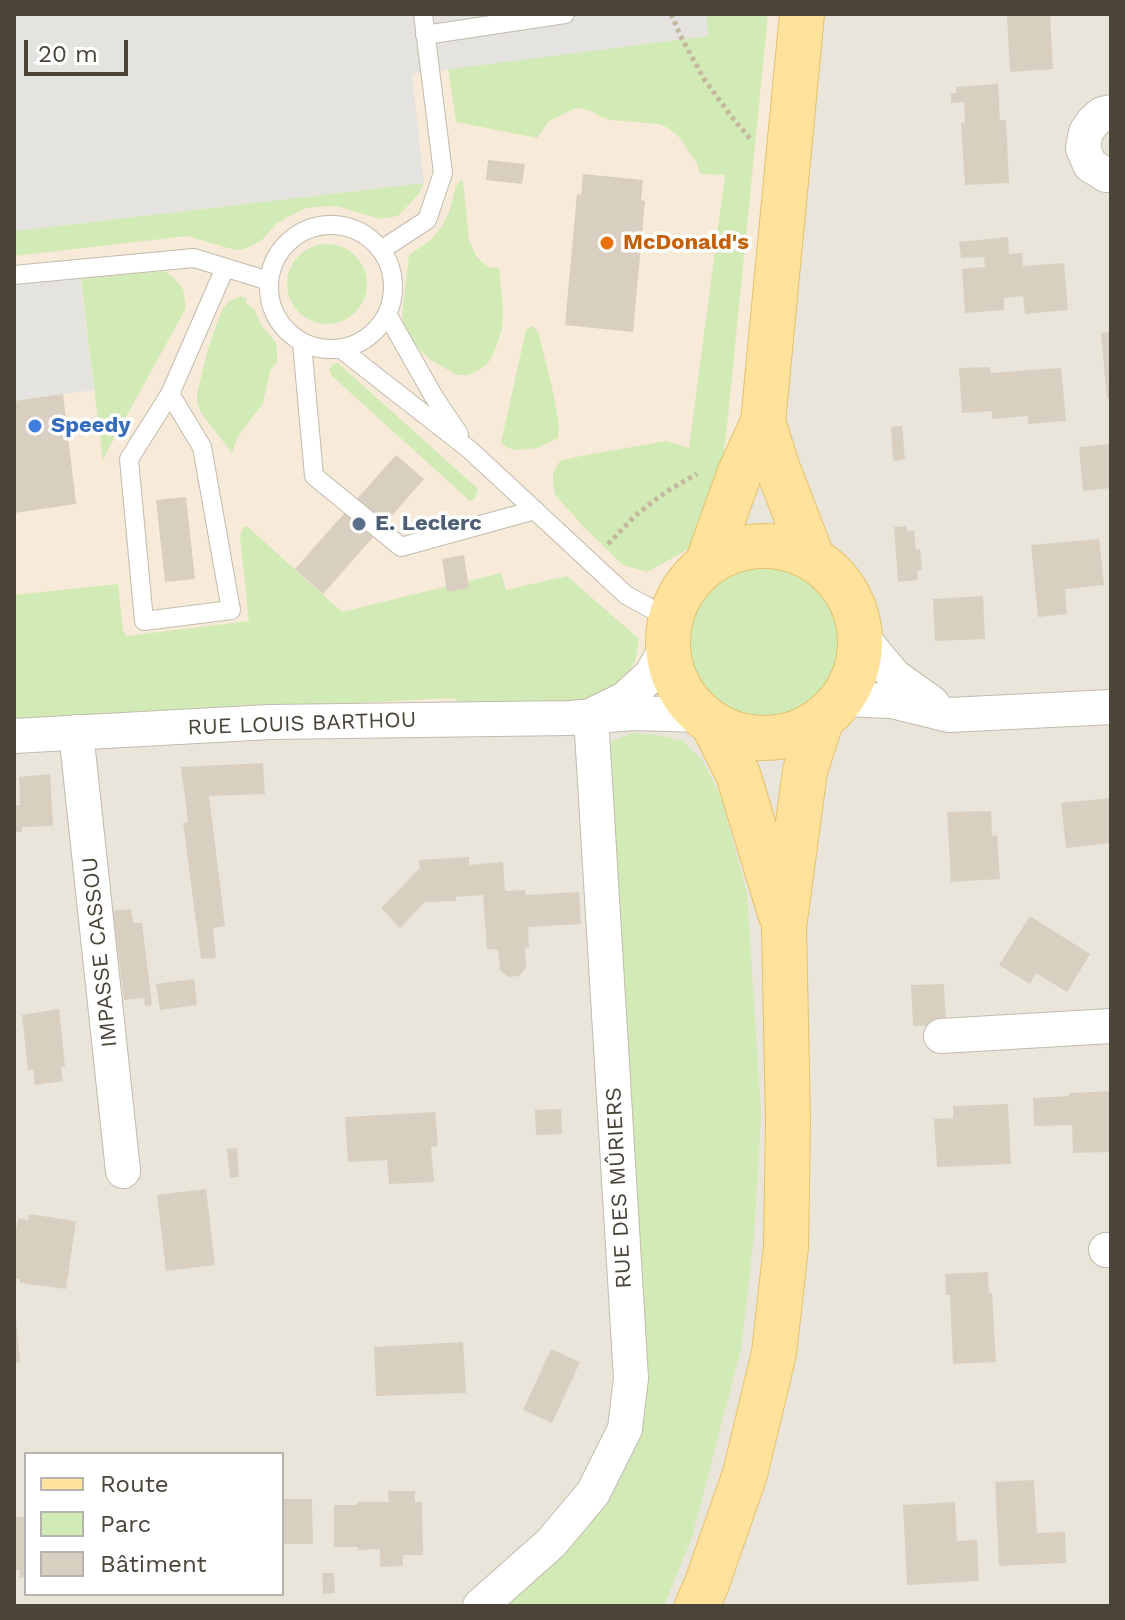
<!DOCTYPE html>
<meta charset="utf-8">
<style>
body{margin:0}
#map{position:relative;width:1125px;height:1620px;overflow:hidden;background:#f6f3ec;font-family:"Work Sans",sans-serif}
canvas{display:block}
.frame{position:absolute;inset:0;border:16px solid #4b4439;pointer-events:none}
.legend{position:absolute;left:24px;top:1452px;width:260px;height:144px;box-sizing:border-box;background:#fff;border:2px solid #b7b4b0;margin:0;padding:10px 14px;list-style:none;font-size:24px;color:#4b4439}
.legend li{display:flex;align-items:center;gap:16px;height:40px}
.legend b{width:40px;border:2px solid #b7b4b0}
.scale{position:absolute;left:24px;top:40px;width:104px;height:36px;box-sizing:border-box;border:4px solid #4b4439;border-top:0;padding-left:10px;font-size:24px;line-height:28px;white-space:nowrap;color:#4b4439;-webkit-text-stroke:6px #fff;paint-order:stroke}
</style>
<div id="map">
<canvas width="1125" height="1620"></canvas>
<div class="frame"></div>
<ul class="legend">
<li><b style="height:10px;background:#ffe39c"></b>Route</li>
<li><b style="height:22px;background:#d2eab5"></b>Parc</li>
<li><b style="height:22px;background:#d8cfc1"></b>Bâtiment</li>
</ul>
<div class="scale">20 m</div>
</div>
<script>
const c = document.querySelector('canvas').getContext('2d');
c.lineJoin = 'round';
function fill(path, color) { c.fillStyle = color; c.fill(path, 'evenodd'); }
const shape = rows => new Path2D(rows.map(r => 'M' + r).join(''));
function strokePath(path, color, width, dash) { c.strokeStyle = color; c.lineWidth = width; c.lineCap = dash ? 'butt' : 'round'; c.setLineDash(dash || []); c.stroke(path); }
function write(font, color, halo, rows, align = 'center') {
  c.font = font + ' "Work Sans",sans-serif'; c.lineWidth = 7; c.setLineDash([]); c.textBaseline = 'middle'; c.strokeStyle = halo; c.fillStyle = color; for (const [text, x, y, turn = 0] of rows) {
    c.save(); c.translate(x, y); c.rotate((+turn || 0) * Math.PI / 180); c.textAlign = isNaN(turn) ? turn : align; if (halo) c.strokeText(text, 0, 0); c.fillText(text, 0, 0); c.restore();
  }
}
const residential = shape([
 [802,14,1111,14,1111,1606,14,1606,14,736,670,619,678,598,691,579,707,564],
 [26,1454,282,1454,282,1594,26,1594]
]);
const commercial = shape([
 [14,14,802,14,763,422,707,564,691,579,678,598,670,619,667,647,625,699,14,736]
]);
const green = shape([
 [706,14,768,14,728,417,716,511,700,538,687,550,647,572,623,565,586,529,556,496,553,485,553,473,560,461,581,456,666,441,689,448,725,175,700,174,697,163,679,137,668,128,659,124,612,120,601,117,589,110,576,108,549,121,537,138,456,122,448,69,708,36],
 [461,180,463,181,469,240,476,256,482,262,490,268,499,267,503,312,502,329,495,350,488,363,479,370,468,375,457,375,431,360,421,351,411,339,404,328,402,316,409,255,431,240,442,226,449,212,456,186],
 [424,183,418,195,398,216,380,219,340,207,328,206,306,208,286,218,276,224,262,240,245,249,235,250,187,236,14,256,14,231],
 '287 284a40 40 0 1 1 80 0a40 40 0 1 1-80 0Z',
 [164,271,173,277,183,289,186,308,106,453,103,462,81,279],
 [241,296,247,299,246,303,254,309,261,325,275,341,277,348,277,362,270,371,263,403,237,438,232,453,201,413,197,403,197,394,208,349,222,309,230,301],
 [533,326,538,332,552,387,559,424,558,438,537,448,517,450,508,448,501,443,526,330],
 [338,363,478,489,475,498,470,501,332,376,329,370,332,365],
 [244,526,249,528,342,612,501,573,506,590,567,576,639,639,636,658,629,672,600,697,580,701,550,703,463,705,453,698,14,720,14,595,118,584,123,631,127,636,249,621,240,536],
 '686 642a76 76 0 1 1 152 0a76 76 0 1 1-152 0Z',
 [632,733,657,735,683,741,702,760,721,797,747,893,761,1114,754,1237,741,1349,692,1537,664,1606,503,1606,632,1451,604,745]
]);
const parking = shape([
 [14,14,706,14,708,36,412,74,424,183,14,231],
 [79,269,94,390,14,401,14,275]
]);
const building = shape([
 [1007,14,1050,14,1053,69,1010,72],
 [998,84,1000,120,1006,120,1009,183,965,185,961,123,965,123,964,102,951,103,951,93,956,93,956,87],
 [488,160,525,164,522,184,486,180],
 [583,174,643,180,641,200,645,201,633,332,565,325,577,194,581,195],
 [1008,237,1009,254,1022,253,1023,266,1064,263,1068,310,1025,314,1023,296,1004,298,1004,310,965,313,962,269,985,267,984,257,961,258,959,242],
 [1111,332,1111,398,1107,399,1101,333],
 [990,367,991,373,1061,368,1066,421,1028,424,1028,416,992,419,992,411,962,413,959,368],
 [63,394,76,504,14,513,14,401],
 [902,426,905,459,893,461,891,427],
 [1111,444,1111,488,1083,491,1079,447],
 [396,455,424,479,323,594,295,569],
 [186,497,195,579,165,582,156,500],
 [907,526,907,531,914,530,916,550,920,549,922,570,917,571,918,580,898,582,894,527],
 [1099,539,1104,585,1065,589,1067,614,1038,617,1031,545],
 [464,555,469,588,447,592,442,559],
 [983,596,985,639,935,641,933,599],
 [263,763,265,794,209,796,225,926,213,928,216,958,201,959,183,823,188,822,181,767],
 [50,774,53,826,22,827,22,832,14,832,14,805,20,805,19,777],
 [1111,798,1111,843,1066,848,1061,803],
 [991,811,992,836,997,835,1000,879,951,882,947,812],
 [469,857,469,865,503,862,505,891,525,890,526,895,579,892,581,924,528,927,529,948,525,947,526,968,519,976,508,977,500,970,498,950,487,949,483,895,456,897,456,901,425,902,400,928,381,908,420,868,419,860],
 [131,909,133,923,142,923,152,1005,145,1006,144,998,124,1000,113,911],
 [1030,916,1090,954,1067,992,1036,973,1030,984,999,965],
 [194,979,197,1005,160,1010,156,984],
 [944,984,946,1025,913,1026,911,985],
 [59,1009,65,1066,61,1067,63,1081,35,1085,33,1070,28,1070,22,1015],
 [1111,1091,1111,1152,1073,1153,1072,1125,1034,1126,1033,1098,1069,1096,1069,1093],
 [1008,1104,1011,1164,937,1167,934,1119,953,1118,953,1106],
 [561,1109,562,1134,536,1135,535,1110],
 [435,1112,438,1146,431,1147,434,1182,389,1184,387,1160,348,1162,345,1117],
 [237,1148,239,1177,230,1178,227,1149],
 [206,1189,215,1265,166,1271,157,1195],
 [29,1214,76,1221,66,1289,20,1283,20,1279,14,1278,14,1247,18,1218,28,1220],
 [988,1272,989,1293,992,1293,996,1362,953,1364,950,1295,946,1295,945,1274],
 [14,1317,16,1317,20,1362,14,1363],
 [463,1342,466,1393,376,1396,374,1347],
 [551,1349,580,1362,552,1423,523,1410],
 [1034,1480,1037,1533,1065,1532,1066,1563,999,1566,995,1482],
 [388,1491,415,1491,415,1502,422,1502,423,1555,403,1555,403,1566,380,1567,380,1549,358,1550,358,1547,334,1547,334,1505,357,1505,357,1502,389,1502],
 [282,1499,312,1499,313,1544,282,1544],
 [955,1502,957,1541,977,1540,979,1581,907,1585,903,1505],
 [14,1517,26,1517,26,1577,19,1578,20,1570,14,1570],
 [322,1573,334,1573,335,1593,323,1594]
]);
const path = shape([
 [671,14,682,39,704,79,731,116,752,141],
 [608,544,636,515,655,500,669,490,697,474]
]);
const lane = shape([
 [425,35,565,14],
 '269 287a62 62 0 1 1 124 0a62 62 0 1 1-124 0Z',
 [381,250,427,220,443,173,423,14],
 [14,275,194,258,269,281],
 [387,314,434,397,459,434],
 [302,343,314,476,401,547,535,510],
 [341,349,470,450,626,595,670,619],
 [170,394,202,447,231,610,144,621,129,459,170,394,225,268]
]);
const street = shape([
 [1111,112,1102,114,1093,122,1086,132,1083,148,1090,165,1106,175,1111,174],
 [861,636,894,676,932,703],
 [843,699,892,701,949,715,1111,707],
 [596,713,625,699,651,675,667,647],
 [76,732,123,1171],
 [14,736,270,722,570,718,634,713,701,715],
 [941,1036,1111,1026],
 [1106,1250,1111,1250],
 [480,1606,551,1543,593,1493,625,1429,631,1378,591,716]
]);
const primary = shape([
 [763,422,778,469,812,557],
 '668 642a96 96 0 1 1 192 0a96 96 0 1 1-192 0Z',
 [707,564,740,472,763,422,802,14],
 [713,724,738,774,780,913],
 [697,1606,706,1586,745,1474,774,1353,786,1247,788,1121,784,927,805,771,821,721]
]);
const markers = [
 [607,243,8,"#e8710a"],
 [35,426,8,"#3f7fe0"],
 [359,524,8,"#5c6f8a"]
];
const foodNames = [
 ["McDonald's",623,243]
];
const shopNames = [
 ["Speedy",51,426]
];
const serviceNames = [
 ["E. Leclerc",375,524]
];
const streetNames = [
 ["RUE LOUIS BARTHOU",302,724,-2],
 ["IMPASSE CASSOU",100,952,-96],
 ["RUE DES MÛRIERS",619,1188,-93]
];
fill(residential, '#eae5da');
fill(commercial, '#f7ead8');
fill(green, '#d2eab5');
fill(parking, '#e5e3e0');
fill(building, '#d8cfc1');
strokePath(lane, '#c2bbae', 20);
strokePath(street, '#c2bbae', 36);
strokePath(primary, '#e6c16a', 46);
strokePath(path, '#c4b79f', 5, [4, 4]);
strokePath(lane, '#fff', 18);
strokePath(street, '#fff', 34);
strokePath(primary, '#ffe39c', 44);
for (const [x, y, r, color] of markers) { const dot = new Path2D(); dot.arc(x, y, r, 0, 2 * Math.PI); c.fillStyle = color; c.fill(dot); strokePath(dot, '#fff', 3); }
write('bold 22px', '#c56008', '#fff', foodNames, 'left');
write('bold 22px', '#366cbe', '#fff', shopNames, 'left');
write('bold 22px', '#4e5e75', '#fff', serviceNames, 'left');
write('22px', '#4b4439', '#fff', streetNames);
</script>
